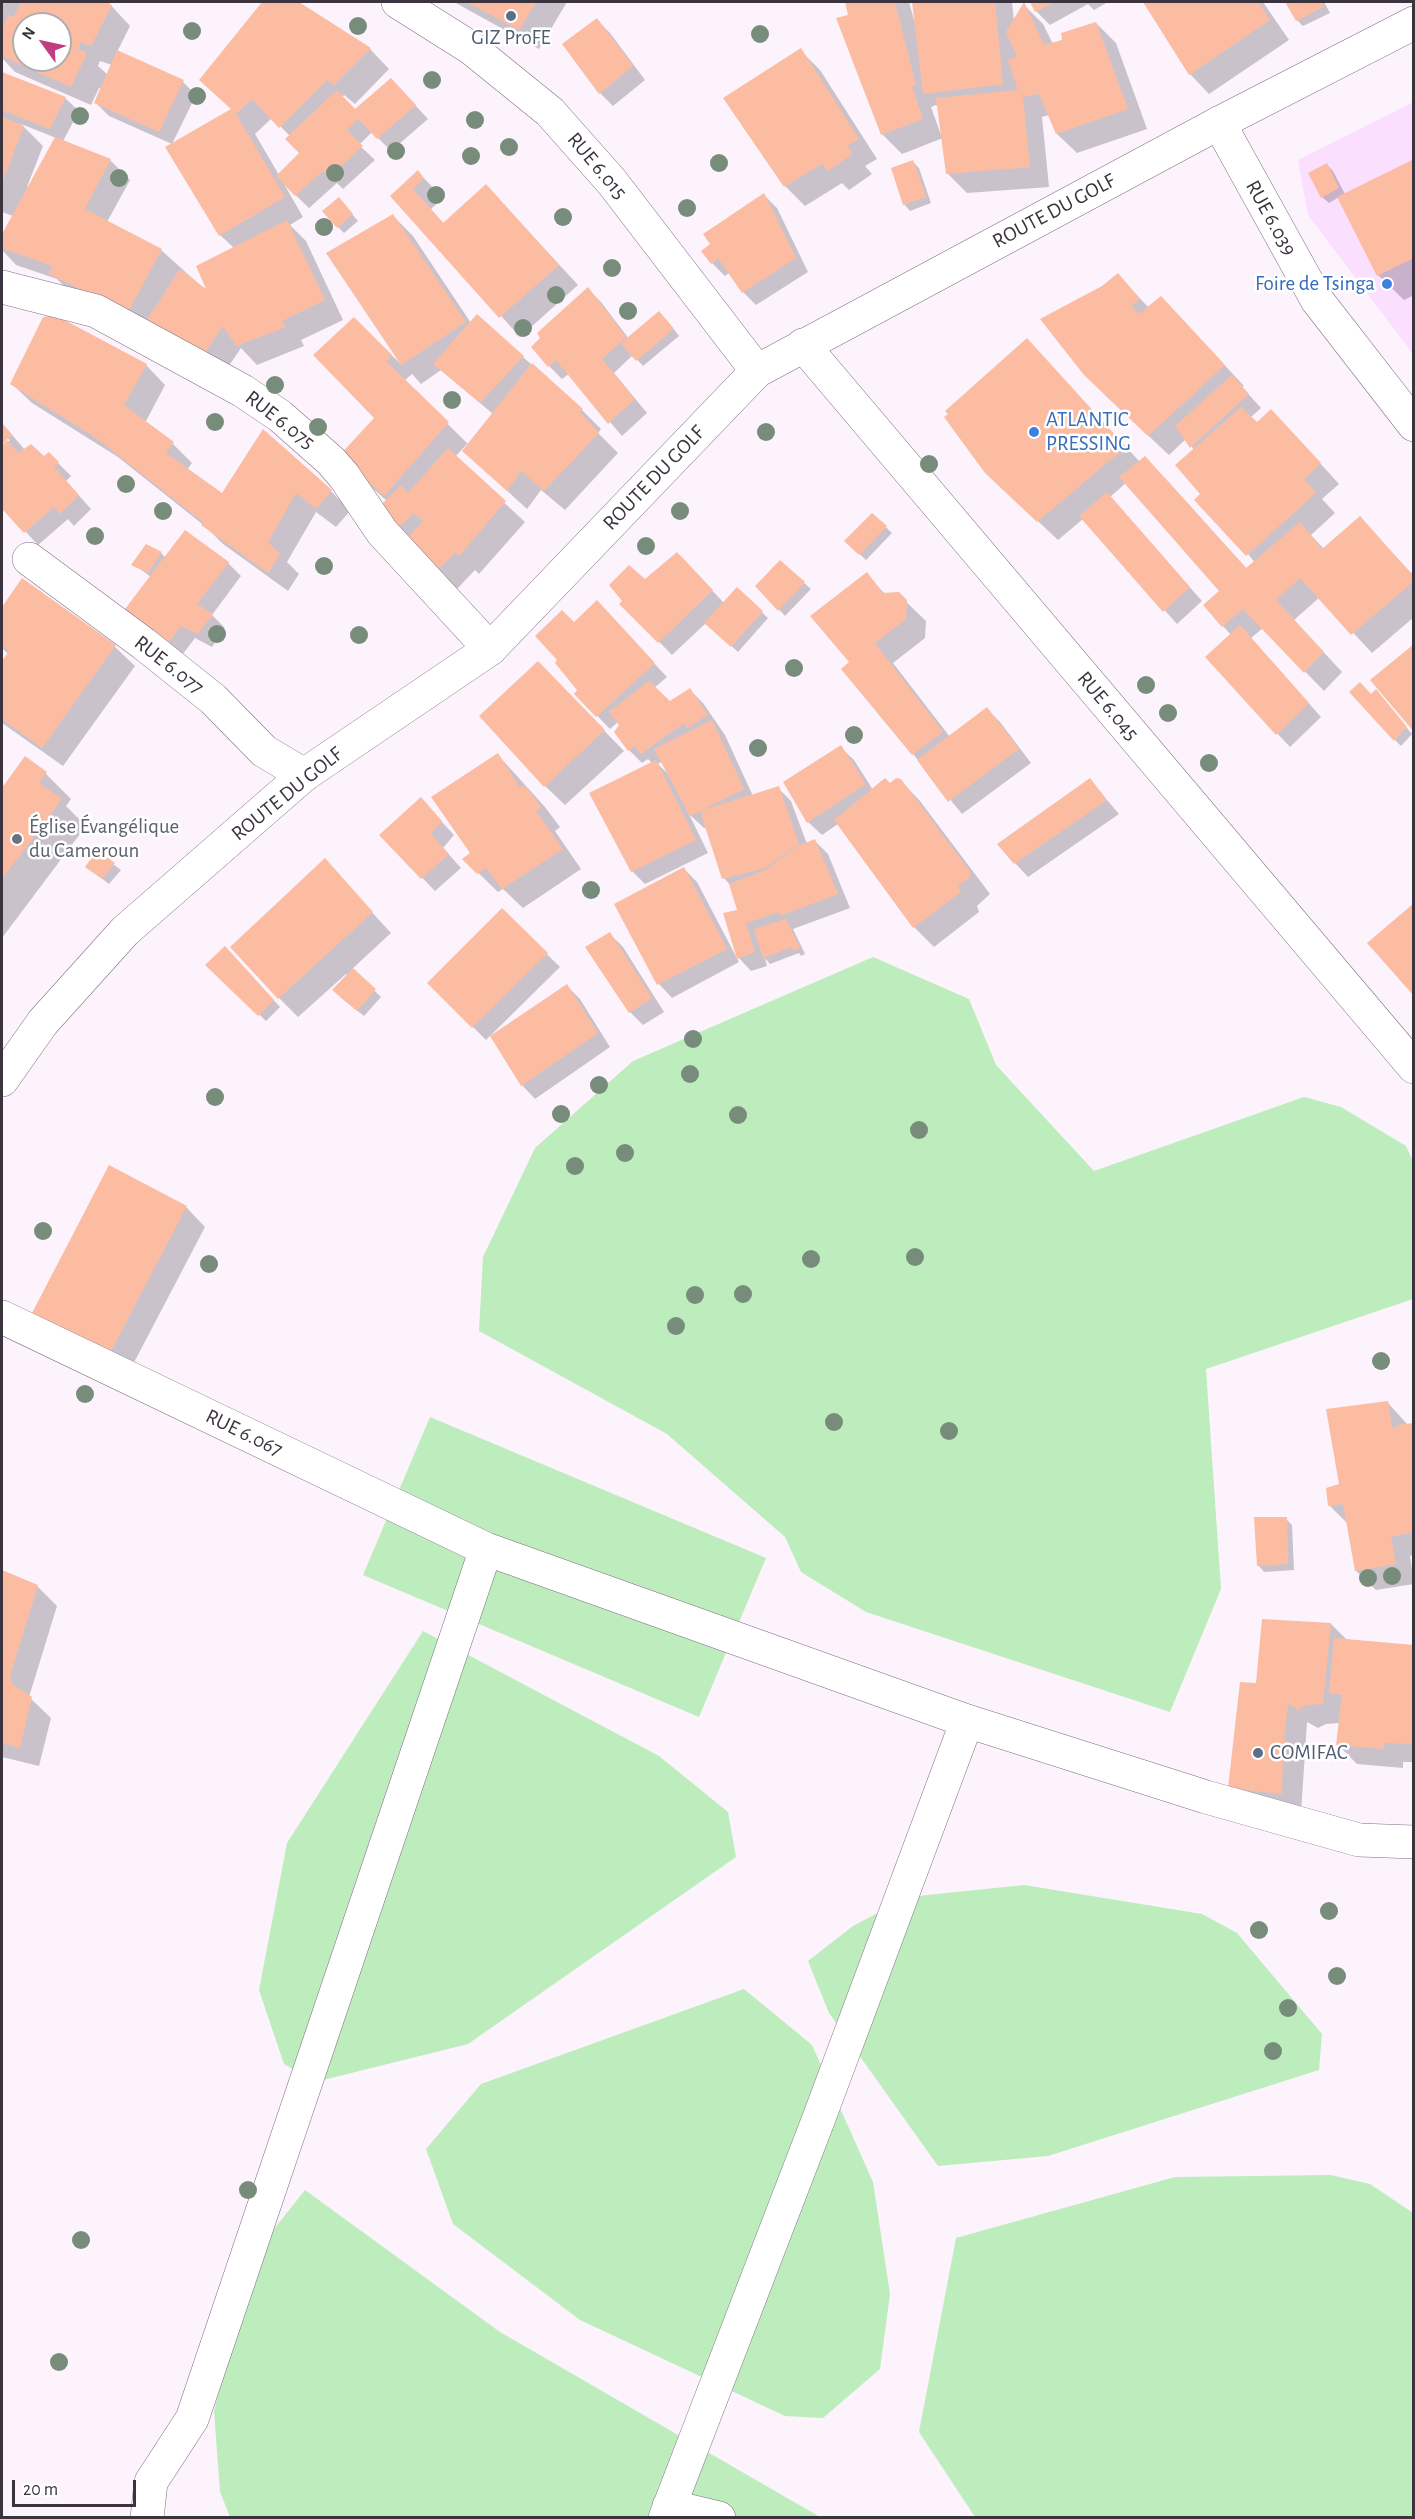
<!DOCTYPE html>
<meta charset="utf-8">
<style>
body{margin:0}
#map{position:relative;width:1415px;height:2519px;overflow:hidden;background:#fcf3fd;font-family:"Alegreya Sans",sans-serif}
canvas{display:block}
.frame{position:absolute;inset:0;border:3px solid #3b333d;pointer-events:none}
.north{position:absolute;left:12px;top:12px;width:60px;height:60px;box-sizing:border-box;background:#fff;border:2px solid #b1adb1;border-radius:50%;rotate:303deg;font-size:16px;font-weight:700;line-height:24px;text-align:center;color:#3b333d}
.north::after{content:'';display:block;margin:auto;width:21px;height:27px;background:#c13c80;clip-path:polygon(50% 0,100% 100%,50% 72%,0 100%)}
.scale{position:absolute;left:12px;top:2480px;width:124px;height:27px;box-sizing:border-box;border:3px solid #3b333d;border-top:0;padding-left:8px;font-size:18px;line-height:21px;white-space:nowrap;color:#3b333d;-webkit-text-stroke:4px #fff;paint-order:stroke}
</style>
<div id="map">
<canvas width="1415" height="2519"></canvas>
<div class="frame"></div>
<div class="north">N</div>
<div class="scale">20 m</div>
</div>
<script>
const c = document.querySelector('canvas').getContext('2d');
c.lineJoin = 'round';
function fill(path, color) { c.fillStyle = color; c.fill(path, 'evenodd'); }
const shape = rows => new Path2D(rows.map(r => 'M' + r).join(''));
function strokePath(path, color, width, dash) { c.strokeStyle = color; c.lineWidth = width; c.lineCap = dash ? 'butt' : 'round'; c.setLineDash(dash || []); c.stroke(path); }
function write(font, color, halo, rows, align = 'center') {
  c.font = font + ' "Alegreya Sans",sans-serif'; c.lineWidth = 5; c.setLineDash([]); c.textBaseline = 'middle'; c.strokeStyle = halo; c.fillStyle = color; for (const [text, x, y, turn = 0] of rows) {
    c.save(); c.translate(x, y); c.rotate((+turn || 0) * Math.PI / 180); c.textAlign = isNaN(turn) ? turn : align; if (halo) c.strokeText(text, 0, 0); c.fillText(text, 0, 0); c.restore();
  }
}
const built = shape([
 [1413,102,1413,354,1308,215,1298,160]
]);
const green = shape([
 [873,957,969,999,996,1065,1094,1171,1304,1097,1341,1107,1406,1146,1413,1161,1413,1299,1206,1369,1221,1589,1170,1712,866,1612,801,1572,785,1537,667,1434,479,1331,483,1257,535,1148,633,1061],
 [430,1417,766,1558,699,1717,363,1575],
 [423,1631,659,1756,728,1812,736,1857,468,2044,315,2082,284,2064,259,1990,287,1843],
 [1024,1885,1202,1914,1237,1933,1322,2034,1319,2070,1048,2156,938,2166,829,2013,808,1961,853,1926,908,1897],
 [744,1989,812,2045,873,2182,890,2294,880,2369,823,2418,785,2416,580,2320,453,2224,426,2149,481,2084],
 [1331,2175,1370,2184,1413,2213,1413,2517,975,2517,919,2432,956,2238,1175,2177],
 [305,2190,500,2332,820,2517,230,2517,220,2492,214,2411,255,2253]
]);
const shadow = shape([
 [2,2,108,2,130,26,117,52,183,82,196,95,172,144,233,110,201,80,264,2,296,2,370,49,389,69,355,104,344,95,342,97,356,110,404,93,428,119,391,151,372,132,359,145,375,160,343,189,337,183,309,208,284,184,303,217,290,225,306,241,343,320,301,340,304,346,257,365,241,348,222,376,71,293,57,279,16,265,2,250,2,237,13,216,2,212,2,73,65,98,79,111,63,141,110,160,130,180,107,222,161,250,210,294,234,248,220,235,172,144,109,116,96,103,102,89,99,88,91,105,15,72,2,58],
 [24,24,60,24,60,60,24,60],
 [100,61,112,65,108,75,98,66],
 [272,118,290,136,300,153,279,175,255,134],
 [21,124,56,138,29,188,27,187,43,146],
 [454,2,567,2,539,49],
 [847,2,909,2,914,20,916,20,913,2,1012,2,1014,21,1024,5,1043,24,1053,44,1096,23,1116,43,1147,129,1077,153,1057,134,1049,115,1042,117,1049,187,967,193,947,173,943,138,902,154,882,134],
 [936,105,939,108,941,135,931,107],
 [1032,2,1108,2,1094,10,1088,4,1050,25,1037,12],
 [1145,2,1263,2,1289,40,1209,94,1190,74],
 [1287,2,1324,2,1330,13,1303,26,1297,20],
 [597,20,610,33,645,80,613,106,600,93],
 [800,50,820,70,877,159,865,166,872,174,849,190,842,183,805,206,785,186,725,99],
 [1414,161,1414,295,1404,300,1378,275,1339,197,1329,203,1322,197,1327,165,1333,171,1345,194],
 [913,162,919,168,931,203,910,211,904,204],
 [418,172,443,198,431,209,444,224,505,206,578,285,520,337,393,196],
 [764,195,777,208,808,272,756,305,743,292,730,272,725,276,712,263],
 [345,206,358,221,344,233,338,227],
 [393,216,413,236,471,323,523,357,582,410,601,429,598,433,618,453,565,510,541,490,527,509,464,451,469,445,467,444,455,457,525,522,479,574,475,570,455,591,397,530,387,501,360,477,376,418,354,319,402,365,328,254],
 [441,370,493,414,469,445,404,381,412,374,421,384],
 [1118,275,1149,308,1180,317,1244,386,1242,387,1261,408,1250,418,1257,424,1290,430,1339,484,1322,499,1335,513,1311,535,1324,549,1360,518,1414,576,1414,617,1372,653,1320,597,1294,620,1342,672,1324,691,1263,628,1251,638,1321,717,1290,747,1207,658,1231,635,1223,626,1221,591,1126,483,1110,497,1202,601,1177,624,1083,519,1058,540,1007,492,1027,340,1140,462,1165,478,1247,569,1255,563,1202,494,1194,450,1186,439,1169,455,1105,395,1103,288],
 [588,289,601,302,629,339,666,319,679,336,643,366,633,355,614,373,647,413,622,436,569,374,562,379,549,366],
 [146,365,165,385,145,423,173,444,192,463,187,470,222,496,331,491,350,511,336,527,316,512,287,562,299,574,288,591,223,544,206,527,118,457,32,403,12,384],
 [2,423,25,450,44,458,49,454,71,476,66,481,91,509,74,526,68,519,38,545,2,506,2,447,10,440,6,438,2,443],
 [873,515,892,533,866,560,846,541],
 [161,553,166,558,228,563,241,576,212,615,225,628,212,647,195,638,182,655,140,622,151,577,133,564],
 [780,562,811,589,785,616,757,586],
 [690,567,724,603,737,589,768,618,738,652,706,623,672,655,622,604,645,581],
 [866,574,886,595,898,594,926,621,925,638,893,663,950,737,987,709,1000,722,1031,763,962,814,913,754,851,663],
 [22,580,115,647,135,666,63,766,2,723,2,663,8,654,2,648,2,609],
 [610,616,667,677,654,688,670,703,690,690,703,703,725,735,753,796,778,788,791,801,807,844,815,841,828,854,850,908,793,929,805,954,801,956,799,953,770,964,765,958,767,966,751,971,738,957,739,911,731,886,724,878,707,827,704,828,689,814,708,853,645,884,632,871,652,763,648,759,642,763,629,750,618,722,610,729,576,694,579,690,574,624],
 [663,761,669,775,658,764],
 [538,663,624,751,565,805,545,786],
 [1371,696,1382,698,1412,734,1401,746,1395,740],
 [840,747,854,760,873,790,900,780,920,801,990,894,977,906,979,912,934,947,914,927,838,824,822,835,808,822],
 [498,755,545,807,560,827,555,831,581,869,523,908,503,889,498,892,464,859,472,854],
 [25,758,46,774,71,799,66,806,86,826,2,938,2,783,4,786],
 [1090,780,1119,814,1028,877,1015,863],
 [421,799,454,835,443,848,461,868,435,891,381,835],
 [97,852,121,870,109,884,87,867],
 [325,861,391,933,352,969,381,997,364,1016,340,997,348,975,346,974,298,1017,279,998],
 [684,869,697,882,739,962,672,998,659,984,616,904],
 [502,910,560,967,486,1040,429,983],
 [610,934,623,947,664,1012,643,1025,630,1012],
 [231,954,280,1007,266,1021,207,965],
 [567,986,580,999,610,1047,535,1099,522,1085],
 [186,1207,205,1227,129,1372,53,1332],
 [1388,1403,1408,1425,1414,1424,1414,1555,1410,1556,1414,1584,1376,1590,1356,1571,1348,1524,1330,1506],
 [1286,1519,1292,1525,1294,1570,1264,1572,1258,1565],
 [2,1572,37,1586,57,1606,29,1697,51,1718,39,1766,2,1757],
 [1331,1624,1347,1640,1414,1647,1414,1762,1403,1762,1403,1768,1357,1764,1338,1745,1340,1723,1326,1724,1318,1728,1307,1722,1301,1813,1230,1787,1257,1685]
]);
const building = shape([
 [21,2,104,2,112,5,91,46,81,42,78,49,87,53,71,87,2,56,2,31,8,15,14,17],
 [24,24,60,24,60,60,24,60],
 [262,2,299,2,371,48,334,85,327,80,279,128,252,99,236,114,285,197,219,236,165,147,231,109,199,80],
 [467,2,536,2,519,30],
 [845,2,895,2,916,85,912,87,923,119,881,135,836,18,848,15],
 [912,2,995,2,1003,84,923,94],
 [1024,2,1044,45,1062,40,1061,33,1096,22,1128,109,1056,134,1039,94,1023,97,1030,167,946,174,936,98,1018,90,1008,60,1017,56,1006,32],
 [1030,2,1055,2,1035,12],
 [1143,2,1258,2,1270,20,1189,75],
 [1285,2,1322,2,1325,6,1296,21],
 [597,18,633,66,599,94,562,44],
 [801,48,859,139,847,146,853,154,828,171,822,164,784,187,723,98],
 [117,50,184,80,159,132,94,103],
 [2,72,66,97,50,129,2,110],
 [391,78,416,105,377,139,358,119,347,130,363,146,329,177,323,171,295,196,276,176,299,153,285,139,337,90,355,109],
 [2,117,24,126,2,183],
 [55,137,111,159,85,209,162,249,128,312,49,274,52,266,2,248,2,234],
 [1414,159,1414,258,1377,276,1337,197],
 [913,160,926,197,903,205,891,168],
 [1327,163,1339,188,1321,198,1308,173],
 [418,170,424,178,413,189,443,223,486,184,559,265,499,318,390,196],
 [764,193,796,258,742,293,718,258,711,264,701,251,710,244,703,234],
 [339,197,353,214,337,228,322,211],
 [393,214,466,322,401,365,326,253],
 [287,220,325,300,282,321,286,327,236,346,223,326,202,357,146,321,180,269,206,289,196,266],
 [1118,273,1140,299,1131,306,1139,314,1161,296,1225,365,1148,436,1084,375,1040,319,1102,286],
 [588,287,626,337,602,359,635,399,608,424,556,360,548,367,531,347,540,338,537,333],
 [659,311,674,329,636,361,621,343],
 [477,314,524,356,480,403,433,364],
 [55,315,147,364,124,405,174,442,166,453,222,493,263,429,332,490,316,509,296,493,268,542,280,554,268,573,201,525,203,522,96,438,10,384,43,317],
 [354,317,392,355,386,361,449,422,384,496,338,457,374,418,313,355],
 [1027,338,1126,447,1037,522,985,473,944,417,948,414,945,411],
 [532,363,583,409,580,412,599,433,544,491,521,471,507,491,462,451],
 [1232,375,1249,394,1190,448,1175,426],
 [1241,407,1257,422,1271,409,1321,463,1304,479,1316,493,1246,556,1194,500,1200,494,1175,465],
 [2,423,12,435,2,444],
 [7,440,18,453,31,444,44,456,49,452,59,462,54,467,79,495,60,514,54,507,24,533,2,509,2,445],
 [448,448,506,501,459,556,455,552,435,573,403,543,423,521,414,513,396,530,375,511,401,485,408,493],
 [1145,456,1246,568,1300,522,1322,549,1360,516,1414,577,1414,581,1351,635,1300,578,1276,600,1324,652,1304,673,1243,609,1222,627,1203,605,1219,591,1119,477],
 [1107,492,1190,587,1163,612,1079,516],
 [872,513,887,526,859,555,844,541],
 [185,530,229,562,197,604,213,614,198,634,181,626,168,643,125,609],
 [146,544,162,552,148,573,131,565],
 [677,552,713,590,658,643,619,604,622,601,609,585,629,565,645,579],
 [780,560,805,582,778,611,755,586],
 [867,572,883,593,899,592,907,600,906,619,875,643,943,732,912,755,841,669,849,662,810,616],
 [22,578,116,645,42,748,2,719,2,661,9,651,2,645,2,607],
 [737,587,763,611,731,647,704,623],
 [597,600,655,663,596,717,574,694,577,690,555,663,557,660,535,636,562,610,574,622],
 [1240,625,1309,703,1276,735,1205,657],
 [1414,644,1414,732,1370,680],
 [538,661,605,730,544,787,479,716],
 [649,681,670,701,690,688,708,715,687,728,684,723,641,754,634,746,628,751,614,732,619,725,609,712],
 [1360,682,1371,694,1376,689,1407,727,1394,741,1349,692],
 [987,707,1019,749,948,802,917,760],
 [712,720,744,789,690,816,654,749],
 [841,745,866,784,807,823,783,782],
 [498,753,520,788,525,785,541,807,536,811,563,849,502,889,486,868,477,874,462,859,470,853,431,797],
 [25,756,47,772,39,783,62,799,2,879,2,788],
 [656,760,696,840,631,872,589,793],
 [885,778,890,783,896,778,901,779,971,873,970,877,958,886,961,892,913,928,834,820],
 [1090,778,1107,800,1014,864,997,844],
 [779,786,799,844,765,868,722,879,700,811],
 [421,797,442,821,431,834,449,854,421,879,379,835],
 [815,839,838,894,780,916,779,912,746,923,755,952,737,959,723,913,737,910,729,884,765,870,798,846],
 [97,850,115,863,102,879,85,867],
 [325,858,373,912,278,999,230,947],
 [684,867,727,949,657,985,614,904],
 [1414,903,1414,996,1367,943],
 [502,908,548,953,472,1028,427,983],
 [786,919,800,948,794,951,792,947,763,958,754,929],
 [610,932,652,998,629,1013,585,947],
 [225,946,274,1000,258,1016,205,965],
 [353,968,376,989,357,1011,332,990],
 [567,984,598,1033,521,1086,490,1036],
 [109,1165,187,1206,110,1353,32,1313],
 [1388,1401,1392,1429,1397,1425,1414,1423,1414,1532,1391,1537,1396,1564,1355,1571,1343,1504,1328,1506,1326,1488,1339,1484,1326,1409],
 [1254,1517,1287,1517,1288,1564,1257,1566],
 [2,1570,38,1585,10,1676,12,1684,32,1697,20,1748,2,1743],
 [1262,1619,1331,1623,1323,1704,1306,1705,1298,1710,1288,1704,1284,1739,1287,1742,1283,1755,1282,1794,1228,1788,1240,1682,1256,1683],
 [1334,1638,1414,1645,1414,1744,1384,1743,1384,1749,1336,1745,1342,1695,1329,1693]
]);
const street = shape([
 [398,2,471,48,550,112,612,182,757,371],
 [1219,123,1317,300,1414,425],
 [2,287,96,311,243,391,280,416,331,461,344,476,382,532,490,649],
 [803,345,1414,1067],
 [29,559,144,644,213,699,264,751,304,775],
 [2,1317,486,1549,967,1721,1206,1797,1359,1840,1414,1842],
 [669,2506,719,2518],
 [147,2518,151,2482,192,2419,486,1549],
 [665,2518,819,2118,967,1721]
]);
const secondary = shape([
 [2,1080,43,1022,125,931,304,775,490,649,757,371,1219,123,1414,23]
]);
const trees = [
 [358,26],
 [192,31],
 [760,34],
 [432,80],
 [197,96],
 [80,116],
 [475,120],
 [509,147],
 [396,151],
 [471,156],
 [719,163],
 [335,173],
 [119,178],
 [436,195],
 [687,208],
 [563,217],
 [324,227],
 [612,268],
 [556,295],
 [628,311],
 [523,328],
 [275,385],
 [452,400],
 [215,422],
 [318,427],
 [766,432],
 [929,464],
 [126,484],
 [163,511],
 [680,511],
 [95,536],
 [646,546],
 [324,566],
 [217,634],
 [359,635],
 [794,668],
 [1146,685],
 [1168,713],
 [854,735],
 [758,748],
 [1209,763],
 [591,890],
 [693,1039],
 [690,1074],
 [599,1085],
 [215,1097],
 [561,1114],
 [738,1115],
 [919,1130],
 [625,1153],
 [575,1166],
 [43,1231],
 [915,1257],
 [811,1259],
 [209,1264],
 [743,1294],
 [695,1295],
 [676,1326],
 [1381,1361],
 [85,1394],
 [834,1422],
 [949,1431],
 [1392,1576],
 [1368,1578],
 [1329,1911],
 [1259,1930],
 [1337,1976],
 [1288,2008],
 [1273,2051],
 [248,2190],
 [81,2240],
 [59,2362]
];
const markers = [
 [511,16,6,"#5c6f8a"],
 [1387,284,6,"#3f7fe0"],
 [1034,432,6,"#3f7fe0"],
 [17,839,6,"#6b7280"],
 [1258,1753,6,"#5c6f8a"]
];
const serviceNames = [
 ["GIZ ProFE",511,38],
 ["COMIFAC",1270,1753,"left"]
];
const streetNames = [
 ["RUE 6.015",597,166,50],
 ["ROUTE DU GOLF",1054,211,-28],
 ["RUE 6.039",1271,218,61],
 ["RUE 6.075",280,420,38],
 ["ROUTE DU GOLF",654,478,-46],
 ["RUE 6.077",169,665,38],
 ["RUE 6.045",1108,706,50],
 ["ROUTE DU GOLF",287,794,-39],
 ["RUE 6.067",244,1433,26]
];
const shopNames = [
 ["Foire de Tsinga",1375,284],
 ["ATLANTIC",1046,420,"left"],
 ["PRESSING",1046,444,"left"]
];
const worshipNames = [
 ["Église Évangélique",29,827],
 ["du Cameroun",29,851]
];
fill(built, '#fbdffe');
fill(green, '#bdedbd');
fill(shadow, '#0003');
fill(building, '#fcbca1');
strokePath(street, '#816e84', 34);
strokePath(secondary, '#816e84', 34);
strokePath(street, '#fff', 33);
strokePath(secondary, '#fff', 33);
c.fillStyle = '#788c7b';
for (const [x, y] of trees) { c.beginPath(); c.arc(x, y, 9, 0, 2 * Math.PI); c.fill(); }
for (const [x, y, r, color] of markers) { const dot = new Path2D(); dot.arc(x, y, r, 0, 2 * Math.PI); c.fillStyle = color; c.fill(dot); strokePath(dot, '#fff', 2); }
write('21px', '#4e5e75', '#fff', serviceNames);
write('21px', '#3b333d', '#fff', streetNames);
write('21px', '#366cbe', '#fff', shopNames, 'right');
write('21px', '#5b616d', '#fff', worshipNames, 'left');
</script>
